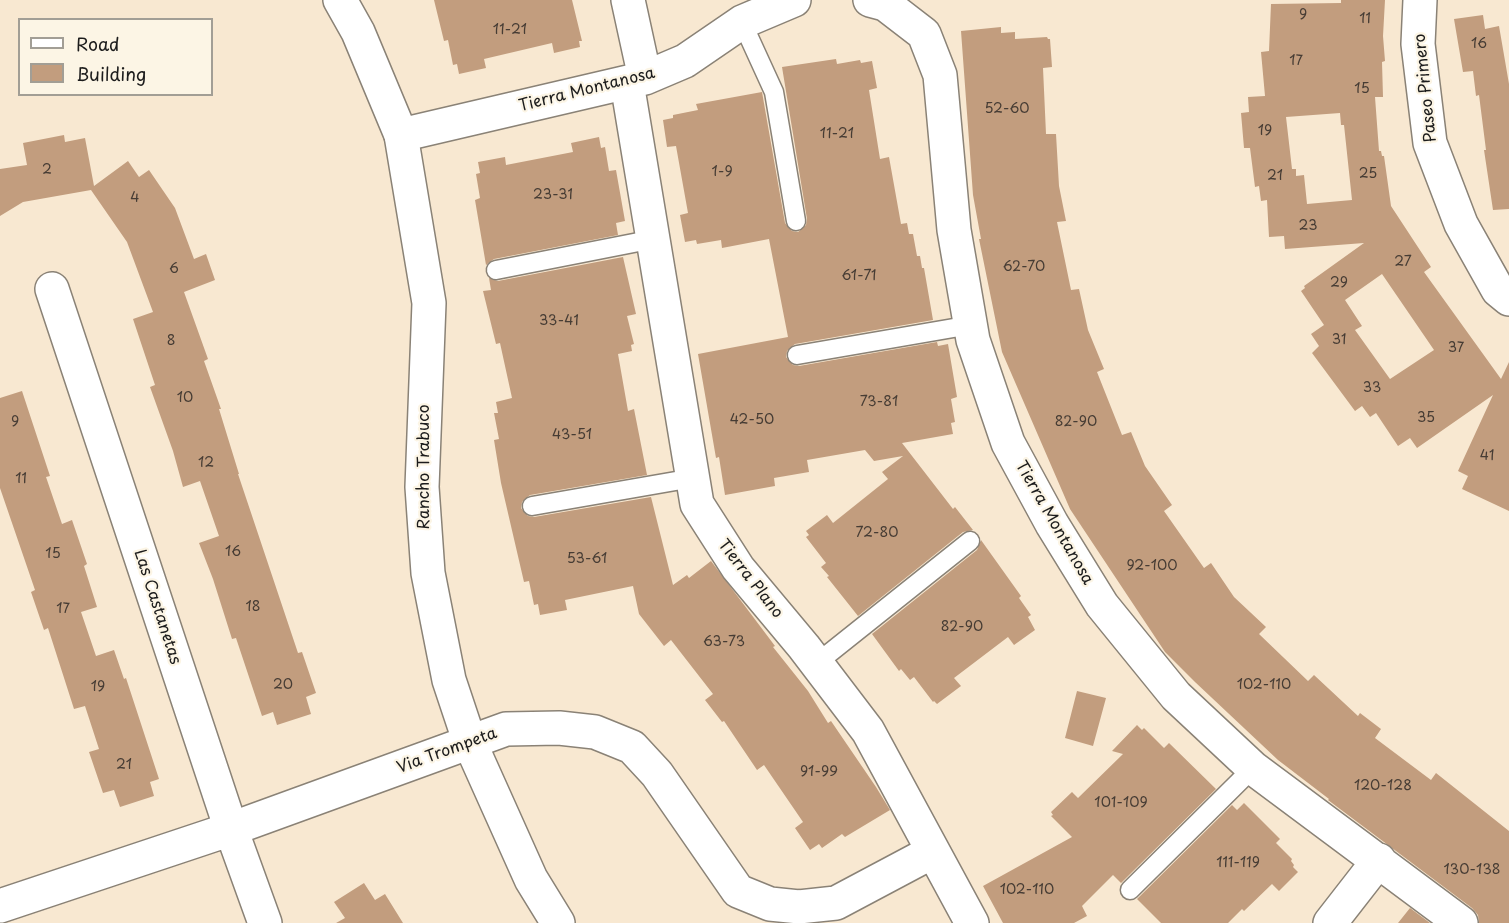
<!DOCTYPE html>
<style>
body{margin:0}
#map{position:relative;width:1509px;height:923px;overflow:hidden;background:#f8e8d1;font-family:"Playpen Sans",sans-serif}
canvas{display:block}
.legend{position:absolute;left:18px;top:18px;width:195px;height:78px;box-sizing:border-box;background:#fcf5e5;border:2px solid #a29e95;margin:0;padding:8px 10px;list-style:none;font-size:18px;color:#1c1c1c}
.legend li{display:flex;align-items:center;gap:12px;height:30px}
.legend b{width:30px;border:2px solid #a29e95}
</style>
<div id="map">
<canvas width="1509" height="923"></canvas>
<ul class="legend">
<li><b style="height:8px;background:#fff"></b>Road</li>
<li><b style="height:16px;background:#c29d7e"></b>Building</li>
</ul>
</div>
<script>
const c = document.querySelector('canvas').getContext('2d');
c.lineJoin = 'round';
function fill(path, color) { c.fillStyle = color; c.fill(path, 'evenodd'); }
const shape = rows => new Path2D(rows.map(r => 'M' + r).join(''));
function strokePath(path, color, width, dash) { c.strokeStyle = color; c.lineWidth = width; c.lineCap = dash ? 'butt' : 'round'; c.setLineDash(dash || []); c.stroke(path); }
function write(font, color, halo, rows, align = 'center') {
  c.font = font + ' "Playpen Sans",sans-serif'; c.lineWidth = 4.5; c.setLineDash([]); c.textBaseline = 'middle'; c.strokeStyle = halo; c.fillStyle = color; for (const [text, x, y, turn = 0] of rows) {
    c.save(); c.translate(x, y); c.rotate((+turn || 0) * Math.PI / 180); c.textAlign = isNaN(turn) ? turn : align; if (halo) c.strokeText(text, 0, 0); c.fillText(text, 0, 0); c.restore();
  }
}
const building = shape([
 [434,0,572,0,582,41,579,41,580,47,554,53,552,43,484,59,486,68,459,74,457,64,453,65,448,40,444,41],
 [1341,0,1385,0,1383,36,1385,61,1382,62,1383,97,1375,97,1379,151,1381,151,1382,156,1384,156,1391,206,1431,267,1424,272,1501,379,1509,362,1509,511,1462,489,1468,476,1458,471,1493,395,1417,448,1410,438,1398,446,1376,413,1370,417,1362,406,1355,411,1312,353,1319,346,1311,334,1324,325,1301,291,1305,288,1304,286,1364,243,1285,249,1284,236,1269,237,1267,200,1261,201,1259,186,1255,187,1250,148,1244,148,1241,113,1249,112,1248,97,1265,96,1261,52,1269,51,1271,4,1341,3],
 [1340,113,1341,125,1344,125,1352,200,1307,204,1304,175,1296,176,1296,169,1292,169,1286,117],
 [1382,274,1434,350,1390,379,1355,330,1362,326,1345,300],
 [1483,15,1485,29,1499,26,1509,84,1509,209,1493,210,1484,150,1486,150,1479,95,1476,96,1473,71,1463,72,1454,19],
 [1001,27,1001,33,1015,32,1015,39,1047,37,1048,39,1050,39,1052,67,1043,68,1046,134,1056,134,1059,186,1066,221,1057,222,1071,290,1079,289,1088,330,1104,369,1097,372,1122,435,1131,432,1145,466,1172,505,1164,511,1204,568,1211,563,1234,597,1266,627,1259,634,1308,681,1314,675,1358,716,1360,713,1381,729,1375,738,1431,780,1436,773,1509,831,1509,923,1479,923,1478,915,1472,908,1328,800,1329,799,1278,760,1195,682,1165,652,1070,509,1002,352,979,239,981,239,973,195,961,31],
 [836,59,837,64,860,60,861,63,872,61,877,88,869,90,880,159,889,157,901,224,907,223,909,234,913,234,917,256,920,256,922,268,924,268,933,320,795,344,787,351,786,357,793,365,799,366,937,342,938,346,948,344,957,397,951,399,955,422,951,423,953,434,902,443,953,509,955,507,973,530,963,532,858,616,827,577,829,576,821,567,826,563,806,537,809,535,806,531,827,515,833,523,888,479,882,472,903,456,874,461,865,450,807,460,809,472,774,478,775,486,725,495,719,457,716,458,698,354,788,337,769,239,722,248,721,240,697,244,696,240,685,242,680,215,688,213,676,146,667,147,663,120,673,118,673,115,698,110,696,104,762,92,785,223,792,231,798,232,806,225,807,219,782,67],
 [64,135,65,142,85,138,94,186,128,161,139,177,149,170,175,208,194,259,206,254,215,280,184,292,208,359,204,361,221,409,219,409,239,474,238,474,298,653,302,652,316,693,306,697,311,714,277,725,273,712,262,716,236,638,232,639,213,579,199,543,219,536,200,481,183,487,173,451,150,387,155,385,133,319,153,312,127,242,91,190,23,202,0,216,0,169,27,165,23,143],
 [599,137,601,148,605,147,609,171,616,170,625,221,616,223,618,235,494,259,486,265,475,200,480,198,476,174,480,173,478,162,505,157,506,165,573,152,571,143],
 [623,257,636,314,627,316,634,344,631,345,632,351,618,354,628,411,634,409,647,475,530,495,522,502,521,508,528,516,534,517,651,497,673,585,687,575,689,578,711,561,775,646,773,647,808,691,828,723,831,721,876,787,890,810,845,837,842,834,822,848,819,844,810,850,795,828,803,822,764,765,757,770,724,721,722,722,705,700,713,694,671,640,664,646,639,614,633,586,565,600,567,610,540,615,538,604,534,605,529,581,524,582,501,483,494,440,499,439,494,413,498,413,496,402,512,398,500,343,496,344,483,291,491,290,489,278,498,281],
 [22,391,50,476,46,477,62,524,72,520,87,564,84,566,97,607,81,612,96,656,114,650,124,679,126,678,159,779,150,782,154,796,120,807,114,790,103,793,89,752,99,749,85,706,74,709,48,628,44,630,31,592,35,590,0,488,0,398],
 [981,540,1021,596,1019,598,1031,615,1028,617,1035,630,1014,645,1008,637,954,678,961,686,937,704,934,701,933,702,914,677,910,680,901,669,899,671,872,634,977,550],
 [1077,691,1106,698,1093,746,1065,738],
 [1137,725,1142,730,1144,728,1164,748,1169,743,1216,789,1121,883,1113,875,1082,906,1087,916,1074,923,1003,923,983,886,1072,837,1051,816,1053,815,1051,812,1072,792,1078,798,1123,754,1112,751],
 [1244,803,1280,839,1276,843,1292,859,1291,861,1294,865,1293,867,1298,872,1279,891,1272,884,1244,911,1242,909,1228,923,1161,923,1137,899,1232,805,1237,810],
 [364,883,375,900,385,894,403,923,336,923,345,918,334,902],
 [1410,908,1430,923,1398,923]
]);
const service = shape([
 [742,22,774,92,796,221],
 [496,270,654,239],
 [797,355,971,325],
 [532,506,693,478],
 [817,663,970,541],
 [1130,890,1253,768]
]);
const minor = shape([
 [628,0,645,78],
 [870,0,885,4,924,34,940,75,954,230,973,340,1008,443,1052,524,1102,605,1176,696,1253,768,1461,923],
 [1420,0,1418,44,1430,143,1461,224,1498,290,1509,299],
 [627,83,697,504,738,568,804,647,868,731,972,923],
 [52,289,231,829,265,923],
 [0,906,231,829,506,729,559,728,595,732,632,747,657,774,738,891,770,904,799,907,836,903,932,852],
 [558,923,531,879,470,743,449,680,428,573,422,487,429,303,401,135,645,78,685,61,742,22,794,0],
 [1330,923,1379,860]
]);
const tertiary = shape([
 [340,0,358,32,401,135]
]);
const numberNames = [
 ["9",1303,15],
 ["11",1365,19],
 ["11-21",510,30],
 ["16",1479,44],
 ["17",1296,61],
 ["15",1362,89],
 ["52-60",1007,109],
 ["19",1265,131],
 ["11-21",837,134],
 ["2",47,170],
 ["1-9",722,172],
 ["25",1368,174],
 ["21",1275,176],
 ["23-31",553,195],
 ["4",135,198],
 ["23",1308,226],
 ["27",1403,262],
 ["62-70",1024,267],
 ["6",174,269],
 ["61-71",859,276],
 ["29",1339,283],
 ["33-41",559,321],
 ["31",1339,340],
 ["8",171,341],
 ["37",1456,348],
 ["33",1372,388],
 ["10",185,398],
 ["73-81",879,402],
 ["35",1426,418],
 ["42-50",752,420],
 ["9",15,422],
 ["82-90",1076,422],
 ["43-51",572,435],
 ["41",1487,456],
 ["12",206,463],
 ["11",21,479],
 ["72-80",877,533],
 ["16",233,552],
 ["15",53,554],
 ["53-61",587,559],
 ["92-100",1152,566],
 ["18",253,607],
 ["17",63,609],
 ["82-90",962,627],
 ["63-73",724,642],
 ["20",283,685],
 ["102-110",1264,685],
 ["19",98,687],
 ["21",124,765],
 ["91-99",819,772],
 ["120-128",1383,786],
 ["101-109",1121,803],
 ["111-119",1238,863],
 ["130-138",1472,870],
 ["102-110",1027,890]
];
const streetNames = [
 ["Paseo Primero",1426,88,-96],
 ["Tierra Montanosa",587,90,-14],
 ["Rancho Trabuco",425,467,-90],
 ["Tierra Montanosa",1054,523,60],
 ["Tierra Plano",750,579,52],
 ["Las Castanetas",157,607,72],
 ["Via Trompeta",447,751,-20]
];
fill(building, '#c29d7e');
strokePath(service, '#8a8276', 21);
strokePath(minor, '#8a8276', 36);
strokePath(tertiary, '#8a8276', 36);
strokePath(service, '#fff', 18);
strokePath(minor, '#fff', 33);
strokePath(tertiary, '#fff', 33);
write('14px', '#463c34', null, numberNames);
write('16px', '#1c1c1c', '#fcf5e5', streetNames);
</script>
